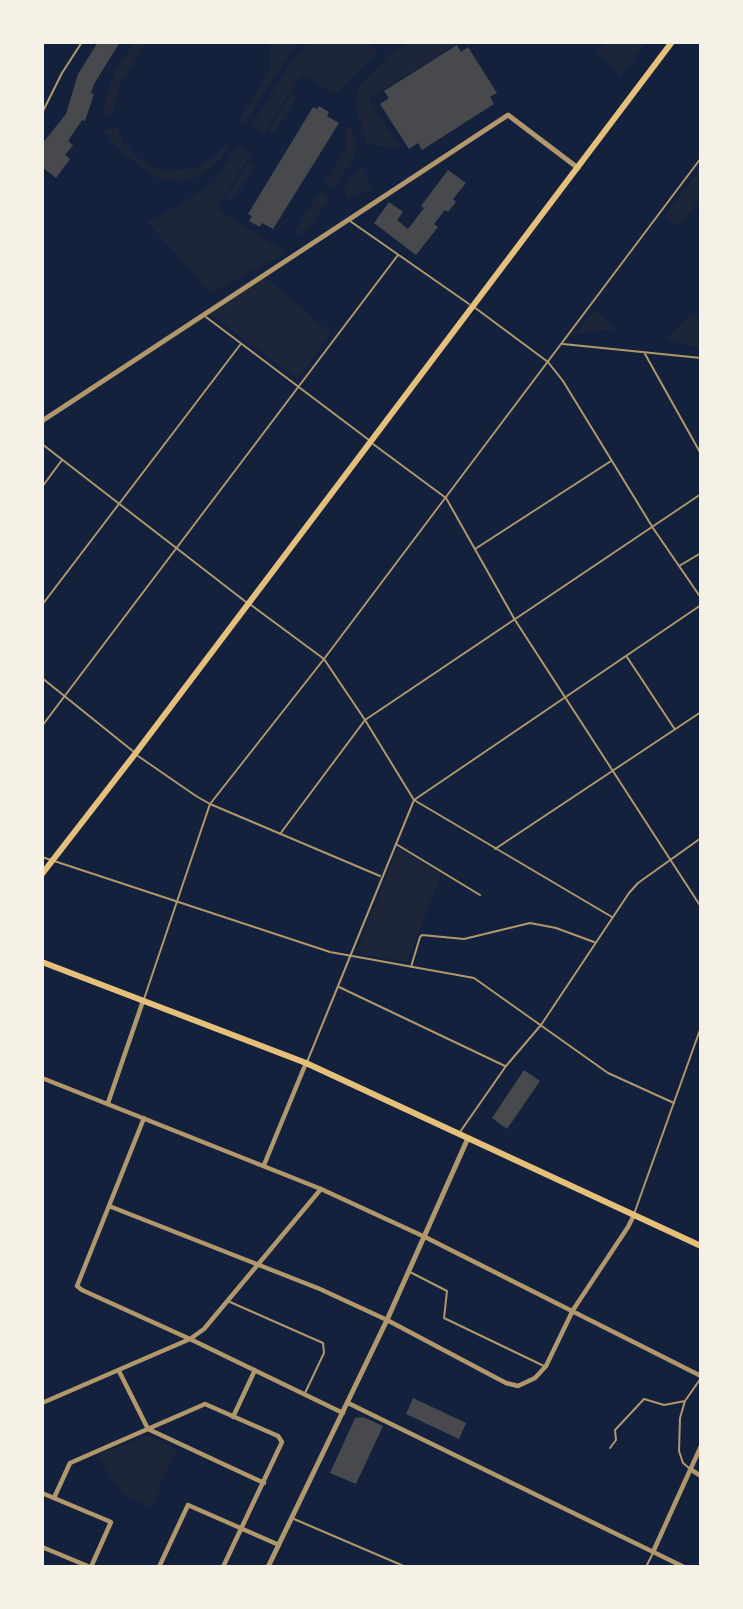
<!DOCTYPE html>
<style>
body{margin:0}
#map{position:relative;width:743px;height:1609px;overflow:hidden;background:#14213d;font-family:"Source Sans 3",sans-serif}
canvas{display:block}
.frame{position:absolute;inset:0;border:44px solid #f6f1e7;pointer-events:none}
</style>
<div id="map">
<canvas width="743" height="1609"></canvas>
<div class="frame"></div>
</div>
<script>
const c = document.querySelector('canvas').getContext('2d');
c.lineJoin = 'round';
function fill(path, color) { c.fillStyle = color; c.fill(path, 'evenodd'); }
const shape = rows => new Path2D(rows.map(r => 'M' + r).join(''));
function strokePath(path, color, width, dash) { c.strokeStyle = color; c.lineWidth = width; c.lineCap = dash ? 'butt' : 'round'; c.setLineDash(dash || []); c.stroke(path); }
const green = shape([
 [134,42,147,42,120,84,114,104,115,114,102,116,105,99,116,70],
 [272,42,298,42,244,124,239,121,270,69,270,45],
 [315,42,369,44,376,48,377,53,335,94,301,75,263,134,251,126,296,55,307,45],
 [411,42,460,42,369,99,400,149,372,145,366,142,355,103,359,86,391,53],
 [607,42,647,42,620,76,597,51],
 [291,93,297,97,274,133,268,130],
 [351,126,357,146,354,157,334,189,325,183,346,148,346,128],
 [117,127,124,143,138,158,156,168,176,171,197,167,214,157,228,141,230,143,222,157,209,169,197,177,180,182,155,177,122,153,104,131],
 [238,145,251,153,217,209,284,251,284,254,211,293,147,222,179,205,215,181],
 [249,161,255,165,232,202,226,198],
 [359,168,363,168,372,188,348,199,344,190],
 [701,168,701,197,679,226,665,216],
 [320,191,329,197,310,228,297,235,294,233],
 [263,276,331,333,297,379,206,311],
 [594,310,617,329,576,334],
 [691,314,701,319,701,348,664,340],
 [398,847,441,875,407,962,361,954,359,951,358,947],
 [147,1435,177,1449,150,1507,123,1495,97,1455]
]);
const building = shape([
 [98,42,120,42,94,84,91,93,94,94,85,121,82,120,68,141,73,145,65,155,70,159,56,178,42,167,42,144,66,114,78,74],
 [457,45,461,52,468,47,497,93,490,97,494,104,422,150,418,143,409,149,380,104,389,98,384,91],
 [319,106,329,112,327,116,339,123,273,229,262,223,260,227,249,221,252,216,248,214,313,107,317,109],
 [448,170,466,183,453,199,456,202,448,212,445,210,434,224,438,227,416,255,374,223,389,202,403,212,397,220,408,229,424,208,421,206],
 [524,1070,540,1081,507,1129,492,1118],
 [413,1398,466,1423,459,1439,406,1414],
 [363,1417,383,1426,356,1484,330,1473,355,1418]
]);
const service = shape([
 [42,113,62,73,82,42],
 [350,221,469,304],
 [474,307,548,362,563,381,653,528,701,598],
 [206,317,369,440],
 [563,344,701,358],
 [645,354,701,454],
 [42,444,246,602],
 [373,444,446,498,515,620,701,907],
 [42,487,62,460],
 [475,549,611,461],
 [679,566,701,553],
 [42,605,240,345],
 [251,605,324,659,365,720,414,800,612,917],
 [627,657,674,728],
 [42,678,134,752],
 [42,726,398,255],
 [138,756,196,796,210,804,380,876],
 [280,834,365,720,701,494],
 [396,844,480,895],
 [495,849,701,712],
 [42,857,330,952,474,978,608,1073,674,1103],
 [411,967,420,937,422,935,464,939,530,923,556,928,594,942],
 [339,987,505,1066],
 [144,999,210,804,324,659,701,158],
 [307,1062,414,800,701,605],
 [460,1132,506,1066,541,1025,629,893,638,883,701,838],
 [634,1214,701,1027],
 [410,1272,447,1291,444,1318,544,1366],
 [230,1302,323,1343,324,1353,305,1393],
 [610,1448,616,1440,615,1430,644,1399,664,1405,685,1401],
 [689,1468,683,1463,679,1451,680,1418,685,1401,701,1378],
 [294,1519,406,1567],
 [646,1567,653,1553]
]);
const minor = shape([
 [42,1078,321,1189,425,1237,701,1376],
 [108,1103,143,1001],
 [144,1118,77,1286,82,1290,190,1339,343,1413],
 [264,1165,306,1063],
 [109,1206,320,1289,387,1320,506,1383,518,1386,535,1378,546,1366,573,1310,628,1227,634,1215],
 [119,1371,148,1429,264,1483],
 [42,1403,190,1339,204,1329,321,1189],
 [348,1403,684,1567],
 [233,1417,255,1370],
 [690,1469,701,1476],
 [42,1493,111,1522,91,1567],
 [54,1498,70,1463,205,1404,278,1436,282,1442,223,1567],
 [42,1547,90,1567],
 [653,1552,701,1446],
 [159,1567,188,1505,279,1545]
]);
const tertiary = shape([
 [42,421,508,115,578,168],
 [268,1567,387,1320,468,1138]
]);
const secondary = shape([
 [42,874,135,754,672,42],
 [42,962,306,1063,701,1246]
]);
fill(green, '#1d2539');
fill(building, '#48494c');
strokePath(service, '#b1986c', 2);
strokePath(minor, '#b1986c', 4.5);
strokePath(tertiary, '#b1986c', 5);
strokePath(secondary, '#e5c07b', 6);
</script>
